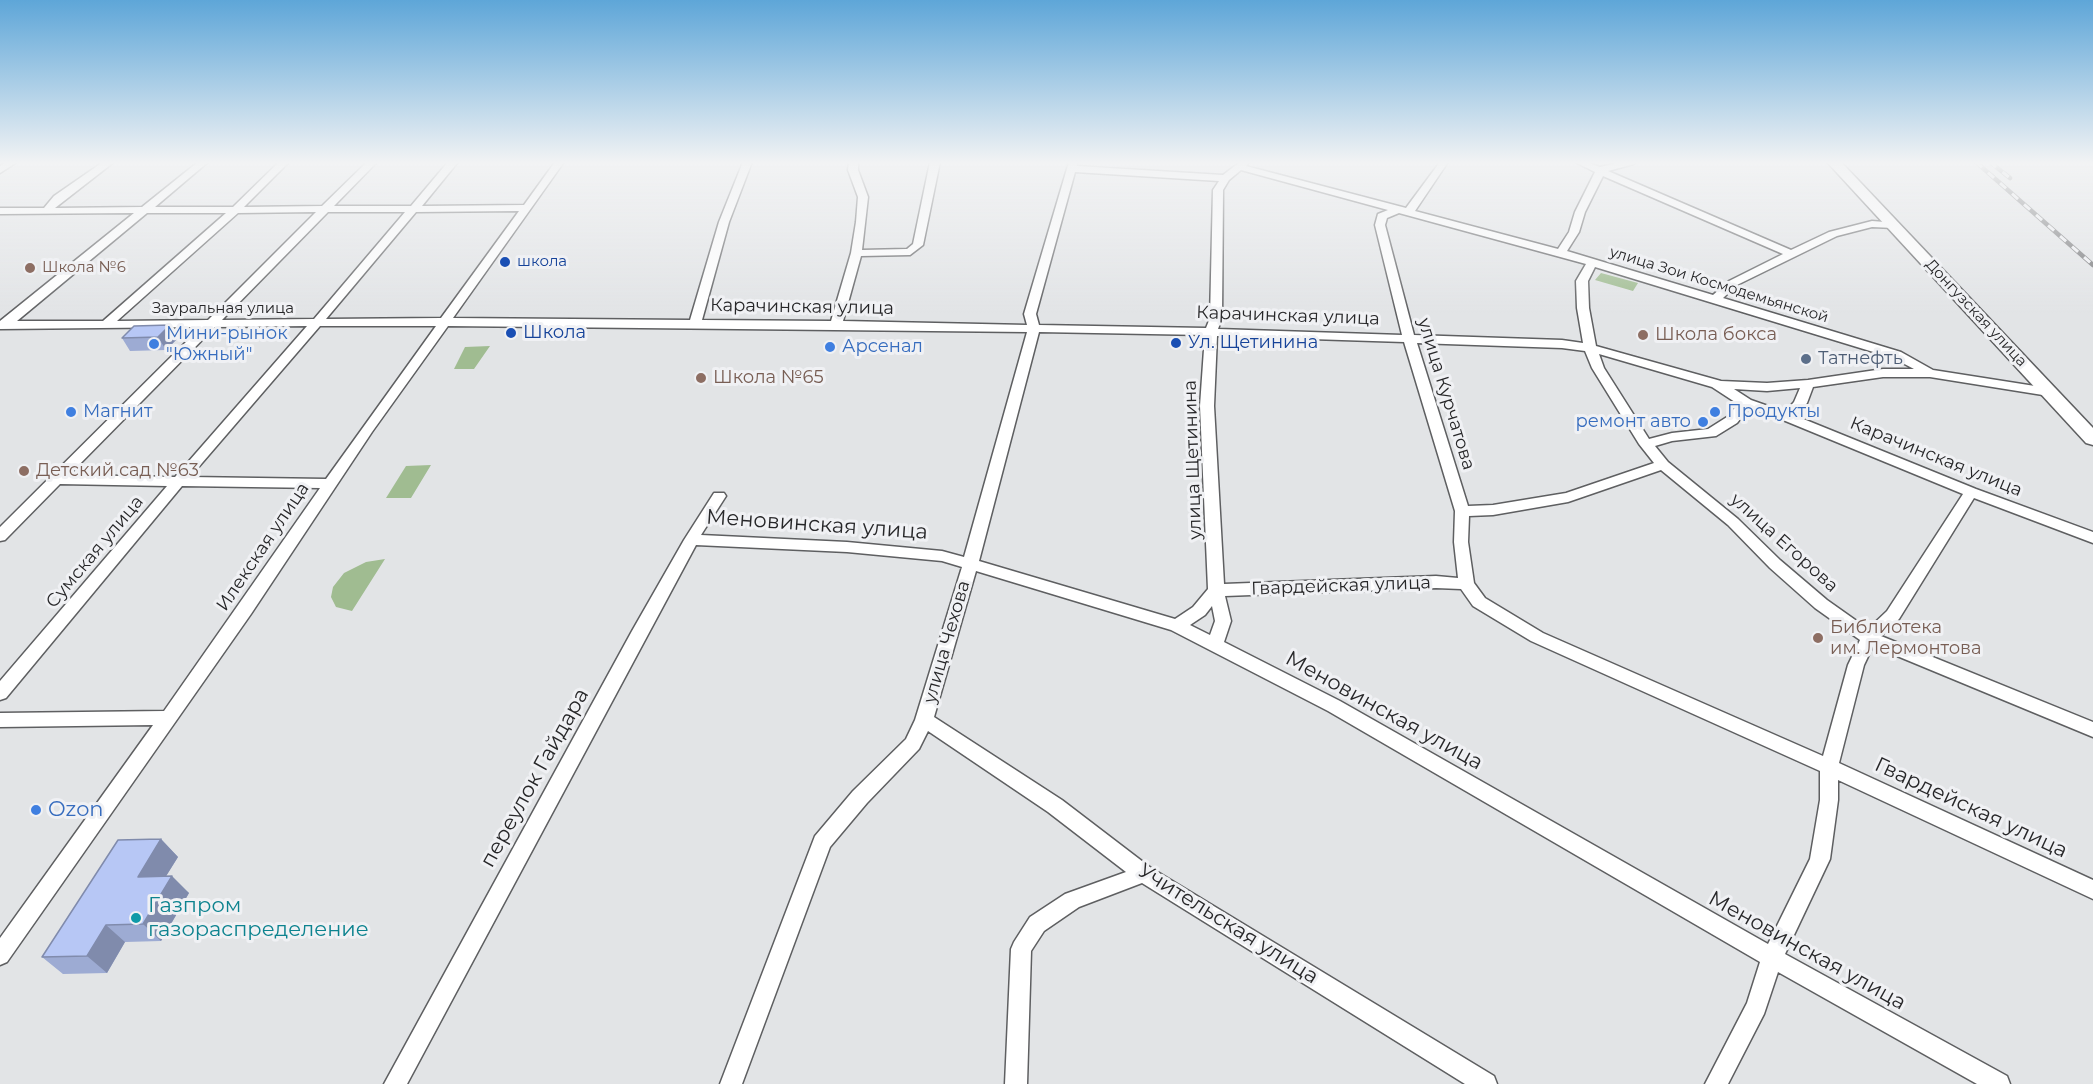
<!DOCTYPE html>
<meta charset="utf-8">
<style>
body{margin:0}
canvas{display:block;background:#e2e4e6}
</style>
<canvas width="2093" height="1084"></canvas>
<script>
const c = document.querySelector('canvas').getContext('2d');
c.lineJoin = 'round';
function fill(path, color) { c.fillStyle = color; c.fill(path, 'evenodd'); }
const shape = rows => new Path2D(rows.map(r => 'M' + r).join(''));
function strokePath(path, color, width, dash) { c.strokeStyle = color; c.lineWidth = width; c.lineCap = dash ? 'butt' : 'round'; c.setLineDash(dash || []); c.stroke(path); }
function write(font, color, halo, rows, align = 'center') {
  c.font = font + ' Montserrat,sans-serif'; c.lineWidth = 6; c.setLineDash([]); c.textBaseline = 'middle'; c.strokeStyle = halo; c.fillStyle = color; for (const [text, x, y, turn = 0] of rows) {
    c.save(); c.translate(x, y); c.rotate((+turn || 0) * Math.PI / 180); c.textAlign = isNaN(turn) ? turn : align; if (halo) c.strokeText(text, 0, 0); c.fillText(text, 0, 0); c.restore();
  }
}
const green = shape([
 [1601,273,1638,283,1633,291,1595,280],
 [490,346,474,369,454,369,465,347],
 [431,465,411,498,386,498,406,466],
 [385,559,352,611,336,607,331,597,333,587,344,573,366,562]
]);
const minor = shape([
 [6,162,17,162,0,173,0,166,6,162],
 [103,162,114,162,55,208,142,207,198,162,208,162,155,207,233,207,279,162,289,162,244,207,322,206,367,162,377,162,334,206,411,206,448,162,458,162,422,206,524,205,555,162,564,162,453,318,690,320,719,222,743,162,752,162,729,222,702,320,831,321,851,253,856,222,858,197,848,170,849,162,858,162,858,170,868,197,862,250,907,249,913,244,930,162,940,162,923,245,910,255,861,256,843,321,1027,325,1024,314,1069,162,1077,162,1077,166,1223,175,1240,162,1249,162,1246,166,1406,208,1440,162,1448,162,1415,211,1558,249,1569,232,1575,212,1595,172,1575,162,1586,162,1600,167,1622,162,1635,162,1634,164,1608,171,1791,250,1829,232,1872,221,1898,223,1899,225,1894,228,1872,227,1837,236,1737,285,1723,298,1901,352,1933,370,2054,389,2055,392,2054,395,2049,396,1930,377,1883,377,1813,387,1807,403,1796,416,1976,489,2093,532,2093,543,1974,498,1899,619,1881,636,2093,722,2093,737,1873,646,1864,665,1839,763,2093,880,2093,899,1838,780,1838,800,1830,859,1785,954,2007,1076,2010,1084,1977,1084,1778,972,1764,1014,1728,1084,1705,1084,1747,1003,1760,962,1328,711,1171,630,976,571,934,717,1062,800,1151,868,1494,1076,1497,1084,1465,1084,1142,883,1079,907,1044,931,1031,951,1027,1084,1005,1084,1011,949,1014,942,1030,917,1065,894,1126,872,1048,812,928,731,919,749,867,803,830,847,742,1084,720,1084,815,836,853,791,906,739,915,720,962,567,942,561,847,552,696,545,407,1084,384,1084,632,631,684,540,714,493,724,493,726,496,701,535,847,542,942,551,964,557,1027,332,448,326,372,432,251,614,7,962,0,965,0,938,153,725,0,727,0,713,164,711,320,488,182,486,6,698,0,700,0,681,167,486,60,484,5,540,0,541,0,527,201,327,0,329,0,321,134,213,0,214,0,208,44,208,54,196,103,162],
 [1241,170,1388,210,1378,214,1375,225,1402,335,1218,329,1222,318,1223,190,1229,180,1241,170],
 [1075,172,1219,181,1213,190,1210,318,1206,328,1039,325,1036,314,1075,172],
 [1603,176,1783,254,1729,281,1713,295,1567,251,1579,232,1585,212,1603,176],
 [519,211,441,318,326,319,416,212,519,211],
 [316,212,208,320,117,321,238,213,316,212],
 [328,212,405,212,314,319,222,320,328,212],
 [147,213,226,213,103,321,17,321,147,213],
 [1399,213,1586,264,1576,281,1577,308,1583,343,1562,340,1414,335,1385,225,1387,218,1399,213],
 [1595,267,1893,358,1914,369,1883,369,1808,380,1767,383,1721,381,1596,346,1589,308,1588,281,1595,267],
 [307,326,175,477,69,475,215,327,307,326],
 [320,326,436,326,326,479,190,477,320,326],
 [1039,332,1205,335,1200,406,1208,589,1193,607,1175,619,979,561,1039,332],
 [1217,336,1404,342,1455,511,1454,542,1458,578,1436,576,1224,584,1214,406,1217,336],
 [1417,343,1562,348,1585,351,1592,368,1639,444,1654,463,1566,493,1493,505,1468,506,1417,343],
 [1599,354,1712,387,1738,404,1727,417,1708,429,1672,433,1649,439,1604,368,1599,354],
 [1800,388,1794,402,1785,412,1751,400,1734,389,1767,391,1800,388],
 [1749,408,1783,420,1963,494,1887,611,1868,629,1827,600,1780,560,1738,519,1668,462,1655,446,1672,441,1716,436,1737,423,1749,408],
 [1661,470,1728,525,1770,568,1815,608,1860,640,1848,665,1823,756,1543,633,1485,598,1474,583,1468,542,1469,516,1493,515,1568,502,1661,470],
 [1436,588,1461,589,1473,606,1531,641,1820,771,1820,800,1810,859,1768,944,1340,701,1224,642,1231,621,1225,596,1436,588],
 [1212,606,1215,621,1210,635,1190,625,1205,615,1212,606]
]);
const highway = shape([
 [1827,162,1841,162,2093,428,2093,445,2086,443,1827,162]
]);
const rail = shape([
 [1976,162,2093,265],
 [1990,162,2010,178]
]);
const wall = shape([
 [170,325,178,338,166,350,130,351,122,338],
 [161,839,178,857,166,876,189,893,161,941,125,942,107,973,63,974,42,957]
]);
const shadedWall = shape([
 [170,325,178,338,166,350,158,337],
 [161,839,178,857,155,894,138,877],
 [172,876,189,893,161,941,143,924],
 [106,925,125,942,107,973,87,956]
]);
const building = shape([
 [170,325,158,337,122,338,134,326,170,325],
 [161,839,138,877,172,876,143,924,106,925,87,956,42,957,118,840,161,839]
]);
const markers = [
 [505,262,6,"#1a4fb4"],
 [30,268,6,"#8d6e63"],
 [511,333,6,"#1a4fb4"],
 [1643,335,6,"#8d6e63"],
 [1176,343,6,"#1a4fb4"],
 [154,344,6,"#3f7fe0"],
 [830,347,6,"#3f7fe0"],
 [1806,359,6,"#5c6f8a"],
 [701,378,6,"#8d6e63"],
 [71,412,6,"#3f7fe0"],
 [1715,412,6,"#3f7fe0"],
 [1703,422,6,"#3f7fe0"],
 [24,471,6,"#8d6e63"],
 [1818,638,6,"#8d6e63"],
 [36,810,6,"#3f7fe0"],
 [136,918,6,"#0f9aa8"]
];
const farTransitnames = [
 ["школа",517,262]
];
const farEducationnames = [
 ["Школа №6",42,268]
];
const farStreetnames = [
 ["улица Зои Космодемьянской",1719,285,17],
 ["Зауральная улица",223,309],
 ["Донгузская улица",1976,313,47]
];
const streetNames = [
 ["Карачинская улица",802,307,1],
 ["Карачинская улица",1288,316,2],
 ["улица Курчатова",1446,394,73],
 ["Карачинская улица",1936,457,22],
 ["улица Щетинина",1193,460,-92],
 ["улица Егорова",1784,543,42],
 ["Илекская улица",263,547,-56],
 ["Сумская улица",95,552,-50],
 ["Гвардейская улица",1341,586,-2],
 ["улица Чехова",947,642,-74]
];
const transitNames = [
 ["Школа",523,333],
 ["Ул. Щетинина",1188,343]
];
const shopNames = [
 ["Мини-рынок",166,334],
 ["\"Южный\"",166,355],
 ["Арсенал",842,347],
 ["Магнит",83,412],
 ["Продукты",1727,412],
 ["ремонт авто",1691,422,"right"]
];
const educationNames = [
 ["Школа бокса",1655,335],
 ["Школа №65",713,378],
 ["Детский сад №63",36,471],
 ["Библиотека",1830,628],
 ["им. Лермонтова",1830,649]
];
const serviceNames = [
 ["Татнефть",1818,359]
];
const nearStreetnames = [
 ["Меновинская улица",817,525,4],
 ["Меновинская улица",1384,711,29],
 ["переулок Гайдара",535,778,-61],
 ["Гвардейская улица",1971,808,25],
 ["Учительская улица",1228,924,32],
 ["Меновинская улица",1807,951,29]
];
const nearShopnames = [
 ["Ozon",48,810]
];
const nearCulturenames = [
 ["Газпром",148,906],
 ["газораспределение",148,930]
];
fill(green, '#a0bc91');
strokePath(minor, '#5e5f61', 3);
strokePath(highway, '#5e5f61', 3);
fill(minor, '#fff');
fill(highway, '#fff');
strokePath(rail, '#737476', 4.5);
strokePath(rail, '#f0f1f4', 3, [8]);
fill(wall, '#9dabd3');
fill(shadedWall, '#808bac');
fill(building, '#b7c7f5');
strokePath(building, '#808bac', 1.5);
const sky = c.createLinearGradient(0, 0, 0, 313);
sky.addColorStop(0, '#5ea6d8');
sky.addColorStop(0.52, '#f2f3f4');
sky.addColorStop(1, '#f2f3f400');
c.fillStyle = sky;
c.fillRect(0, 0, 2093, 313);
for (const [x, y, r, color] of markers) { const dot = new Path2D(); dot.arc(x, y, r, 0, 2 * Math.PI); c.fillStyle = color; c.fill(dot); strokePath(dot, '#f0f1f4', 2); }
write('15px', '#164399', '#f0f1f4', farTransitnames, 'left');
write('15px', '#785e54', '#f0f1f4', farEducationnames, 'left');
write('15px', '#272729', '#f0f1f4', farStreetnames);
write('18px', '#272729', '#f0f1f4', streetNames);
write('18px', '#164399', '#f0f1f4', transitNames, 'left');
write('18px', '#366cbe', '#f0f1f4', shopNames, 'left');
write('18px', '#785e54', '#f0f1f4', educationNames, 'left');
write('18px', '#4e5e75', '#f0f1f4', serviceNames, 'left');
write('21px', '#272729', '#f0f1f4', nearStreetnames);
write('21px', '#366cbe', '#f0f1f4', nearShopnames, 'left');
write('21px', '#0d838f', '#f0f1f4', nearCulturenames, 'left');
</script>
